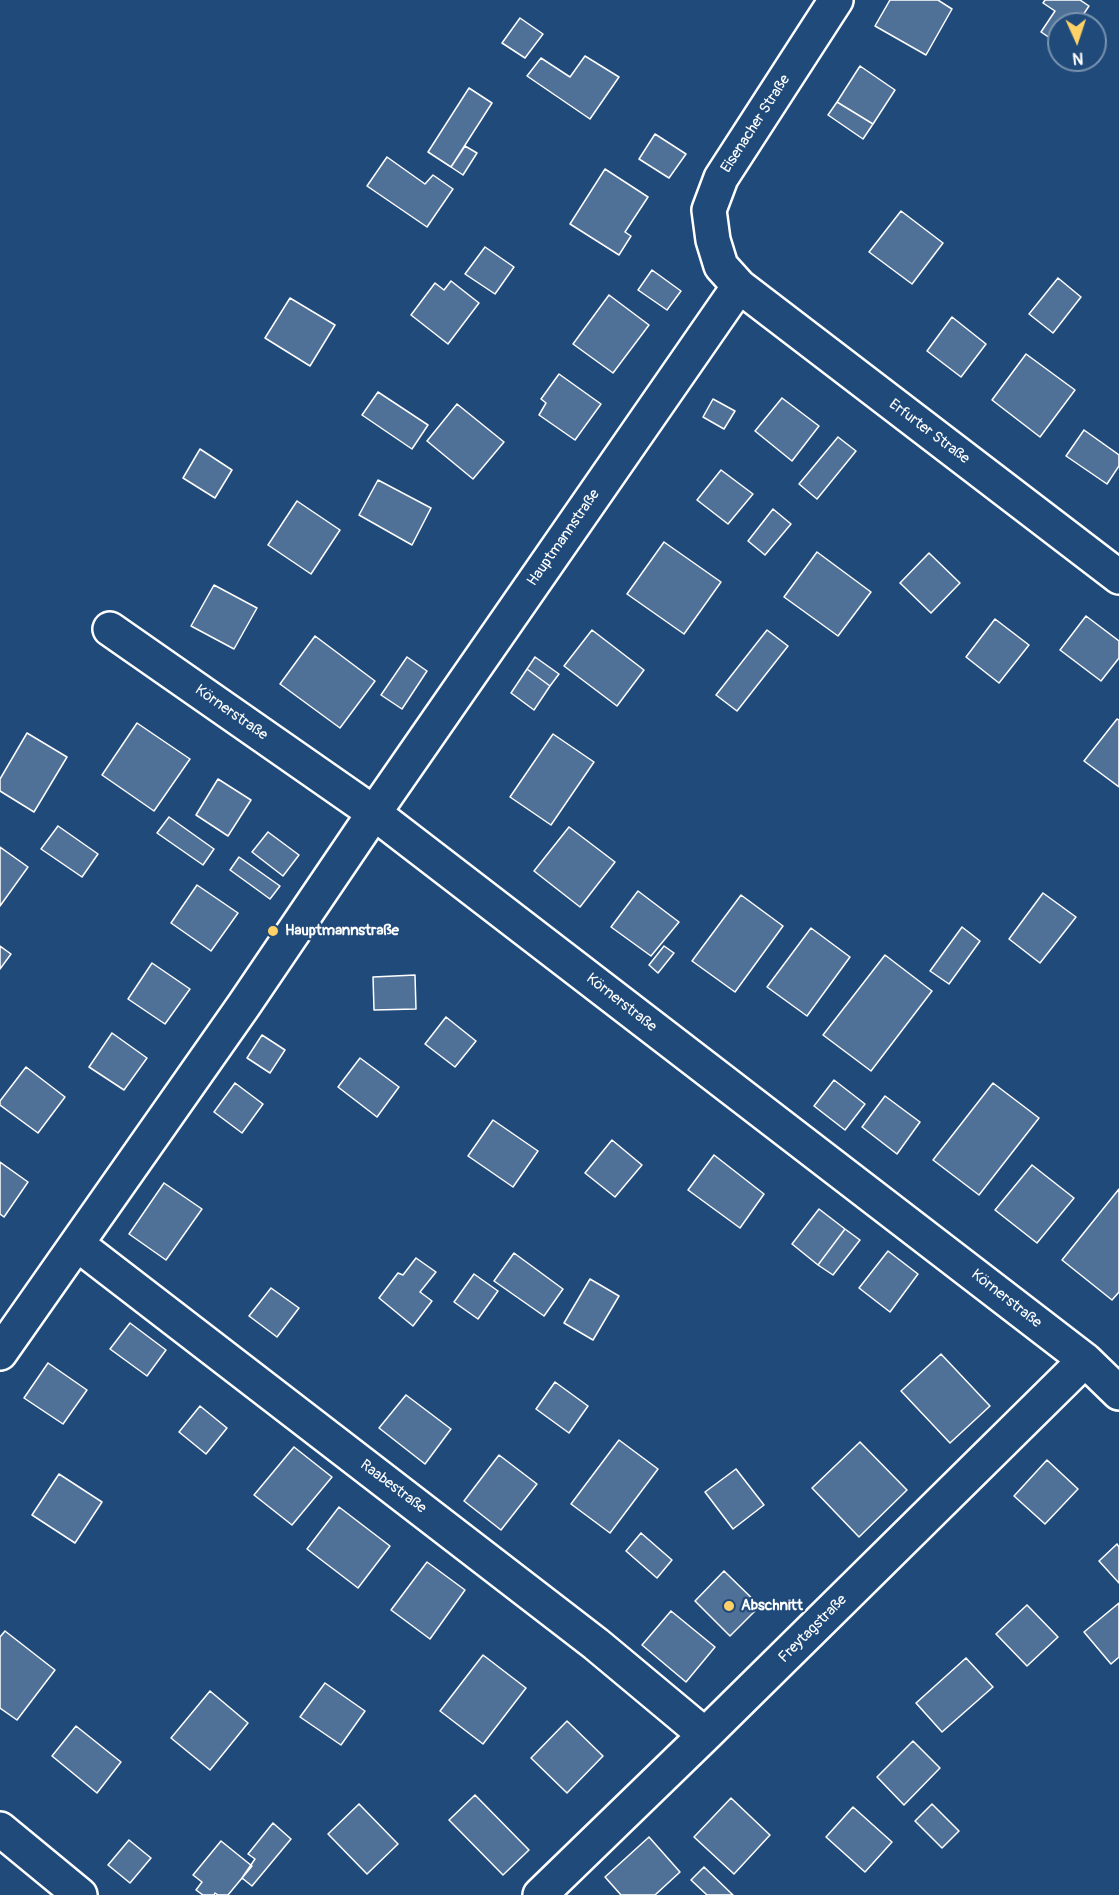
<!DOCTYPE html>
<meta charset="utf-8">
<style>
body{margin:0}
#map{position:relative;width:1119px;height:1895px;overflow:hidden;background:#1f4a7a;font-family:Pangolin,sans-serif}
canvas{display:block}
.north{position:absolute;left:1047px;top:12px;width:60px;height:60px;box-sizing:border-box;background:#1f4a7a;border:2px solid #7992af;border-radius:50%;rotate:177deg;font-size:16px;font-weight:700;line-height:24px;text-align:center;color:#fff}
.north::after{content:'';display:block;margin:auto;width:21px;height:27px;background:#ffd166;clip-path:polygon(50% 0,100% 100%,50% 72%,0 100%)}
</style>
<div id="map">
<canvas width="1119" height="1895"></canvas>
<div class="north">N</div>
</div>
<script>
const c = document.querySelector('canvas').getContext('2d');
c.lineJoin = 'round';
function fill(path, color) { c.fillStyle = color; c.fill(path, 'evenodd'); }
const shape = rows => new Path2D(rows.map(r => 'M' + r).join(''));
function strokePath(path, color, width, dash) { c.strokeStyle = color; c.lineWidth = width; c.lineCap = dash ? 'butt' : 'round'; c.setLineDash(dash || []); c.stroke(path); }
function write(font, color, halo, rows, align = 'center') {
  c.font = font + ' Pangolin,sans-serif'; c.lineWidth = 4.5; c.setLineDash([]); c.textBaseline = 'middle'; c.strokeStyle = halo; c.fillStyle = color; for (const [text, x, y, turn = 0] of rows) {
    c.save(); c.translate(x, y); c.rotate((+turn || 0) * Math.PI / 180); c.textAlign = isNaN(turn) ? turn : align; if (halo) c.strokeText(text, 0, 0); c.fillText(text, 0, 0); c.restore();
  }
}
const building = shape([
 [890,0,938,0,952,9,926,55,875,26,890,0],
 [1045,0,1080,0,1089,6,1077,24,1059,24,1059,44,1041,32,1055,11,1043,3,1045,0],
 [520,18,543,34,525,58,502,43,520,18],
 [585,56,619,77,590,119,527,76,541,58,570,77,585,56],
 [860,66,895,90,873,124,837,102,860,66],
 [469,88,492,103,451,167,428,152,469,88],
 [837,102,873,124,863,139,828,115,837,102],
 [655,134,686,154,669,178,639,159,655,134],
 [465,146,477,153,463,175,451,167,465,146],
 [387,157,425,184,433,175,453,189,427,227,367,186,387,157],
 [605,169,648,197,625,232,631,236,619,255,570,224,605,169],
 [901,211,943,243,912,284,869,252,901,211],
 [485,247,514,267,495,294,465,274,485,247],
 [652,270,681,291,667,310,638,290,652,270],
 [1058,278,1081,297,1053,333,1029,314,1058,278],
 [451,281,479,303,448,344,411,315,435,283,444,290,451,281],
 [609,295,649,325,613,373,573,344,609,295],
 [290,298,335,325,310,366,265,338,290,298],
 [952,317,986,344,961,377,927,351,952,317],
 [1026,354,1075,390,1040,437,992,400,1026,354],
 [559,374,601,404,575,440,539,415,546,403,541,399,559,374],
 [378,392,428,425,412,449,362,415,378,392],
 [782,398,819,426,792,461,755,431,782,398],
 [713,399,735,411,724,429,703,417,713,399],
 [457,404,504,442,473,479,427,441,457,404],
 [1084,430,1119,455,1119,466,1107,484,1066,456,1084,430],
 [838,437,856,451,817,499,799,484,838,437],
 [200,449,232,470,215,498,183,478,200,449],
 [721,470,753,494,728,524,697,500,721,470],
 [378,480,431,508,412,545,359,515,378,480],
 [297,501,340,530,311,574,268,545,297,501],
 [773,509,791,524,765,555,748,541,773,509],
 [664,542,721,582,684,634,627,594,664,542],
 [817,552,871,592,838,636,784,597,817,552],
 [929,553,960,583,931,613,900,583,929,553],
 [214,585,257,608,234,649,191,626,214,585],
 [1086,616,1119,641,1119,658,1101,681,1060,650,1086,616],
 [995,619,1029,645,999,683,966,657,995,619],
 [592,630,644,670,617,706,564,666,592,630],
 [767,630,788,646,737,711,716,695,767,630],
 [315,636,375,681,340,728,280,684,315,636],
 [407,657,427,671,402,709,381,695,407,657],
 [535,657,559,674,550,686,527,669,535,657],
 [527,669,550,686,534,710,511,693,527,669],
 [1117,719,1119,720,1119,787,1084,761,1117,719],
 [137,723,190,759,154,811,102,775,137,723],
 [27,733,67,757,34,812,0,791,0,779,27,733],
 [553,734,594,762,551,825,510,797,553,734],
 [218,779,251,800,228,836,196,815,218,779],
 [169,817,214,849,203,865,157,833,169,817],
 [58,826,98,854,82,877,41,849,58,826],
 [569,827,615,862,580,907,534,871,569,827],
 [268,832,299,855,283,876,252,852,268,832],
 [0,847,28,867,0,906,0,847],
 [239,857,280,886,270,899,230,870,239,857],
 [197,885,238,913,211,951,171,923,197,885],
 [638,891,679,922,651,956,611,927,638,891],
 [1043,893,1076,917,1040,963,1009,939,1043,893],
 [741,895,783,926,735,992,692,961,741,895],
 [962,927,980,941,949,984,930,971,962,927],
 [811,928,850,957,807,1016,767,987,811,928],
 [0,946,11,954,0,969,0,946],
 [664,946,674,953,658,973,649,965,664,946],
 [885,955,932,991,871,1071,823,1035,885,955],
 [152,963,190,989,165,1024,128,999,152,963],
 [415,975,416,1009,374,1010,373,977,415,975],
 [446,1017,476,1041,455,1067,425,1044,446,1017],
 [112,1033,147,1058,124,1090,89,1067,112,1033],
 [262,1035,285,1050,270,1073,247,1058,262,1035],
 [360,1058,399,1087,377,1117,338,1087,360,1058],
 [26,1067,65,1097,38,1133,0,1105,0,1101,26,1067],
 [834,1080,865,1104,845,1130,814,1106,834,1080],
 [235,1083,263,1104,242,1133,214,1112,235,1083],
 [993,1083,1039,1118,979,1195,933,1160,993,1083],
 [885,1096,920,1122,897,1154,862,1127,885,1096],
 [493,1120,538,1151,513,1187,468,1156,493,1120],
 [612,1140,642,1165,615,1197,585,1173,612,1140],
 [714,1155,764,1194,740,1228,688,1190,714,1155],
 [0,1162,28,1182,4,1217,0,1214,0,1162],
 [1032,1165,1074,1198,1037,1243,995,1210,1032,1165],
 [164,1183,202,1209,166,1260,129,1234,164,1183],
 [1119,1189,1119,1292,1112,1300,1062,1260,1119,1189],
 [819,1209,845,1229,818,1265,792,1244,819,1209],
 [845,1229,860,1240,833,1275,818,1265,845,1229],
 [888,1251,918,1274,890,1312,859,1288,888,1251],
 [514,1253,563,1289,544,1316,494,1281,514,1253],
 [416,1258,436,1272,420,1292,432,1301,413,1326,379,1298,398,1273,403,1275,416,1258],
 [474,1274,498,1291,478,1319,454,1302,474,1274],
 [590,1279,619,1296,593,1340,564,1323,590,1279],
 [271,1288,299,1308,277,1337,249,1316,271,1288],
 [130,1323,166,1350,147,1376,110,1349,130,1323],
 [941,1354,990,1406,950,1443,901,1391,941,1354],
 [48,1363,87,1390,63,1424,24,1398,48,1363],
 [555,1382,588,1406,569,1433,536,1409,555,1382],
 [406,1395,451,1429,425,1464,379,1428,406,1395],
 [200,1406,227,1428,206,1454,179,1432,200,1406],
 [619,1440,658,1469,610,1533,571,1504,619,1440],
 [860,1442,907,1490,859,1537,812,1488,860,1442],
 [294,1447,332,1477,292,1525,254,1495,294,1447],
 [499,1455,537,1484,501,1530,464,1501,499,1455],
 [1047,1460,1078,1489,1045,1524,1014,1496,1047,1460],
 [736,1469,764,1505,733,1529,705,1492,736,1469],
 [59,1474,102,1502,75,1543,32,1515,59,1474],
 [339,1507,390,1546,358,1588,307,1549,339,1507],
 [641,1533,672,1560,657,1578,626,1551,641,1533],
 [1117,1544,1119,1547,1119,1583,1099,1561,1117,1544],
 [427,1562,465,1590,430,1639,391,1610,427,1562],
 [724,1571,760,1606,730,1636,695,1601,724,1571],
 [1119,1603,1119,1657,1111,1664,1084,1632,1119,1603],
 [1027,1605,1058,1637,1027,1666,996,1634,1027,1605],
 [671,1611,715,1647,686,1682,642,1645,671,1611],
 [5,1631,55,1670,17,1720,0,1708,0,1637,5,1631],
 [483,1655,526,1688,483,1744,440,1711,483,1655],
 [966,1658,993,1687,942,1732,916,1703,966,1658],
 [325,1683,365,1711,341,1745,300,1717,325,1683],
 [210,1691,248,1723,210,1770,171,1738,210,1691],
 [567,1721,603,1756,567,1793,531,1758,567,1721],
 [76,1726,121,1762,97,1793,52,1756,76,1726],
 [913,1741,940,1768,904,1805,877,1777,913,1741],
 [475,1795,529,1850,503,1875,449,1820,475,1795],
 [731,1798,770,1835,734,1874,694,1837,731,1798],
 [359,1804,398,1844,367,1874,328,1834,359,1804],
 [932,1804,959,1831,942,1848,915,1821,932,1804],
 [853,1807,892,1842,865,1872,826,1837,853,1807],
 [273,1823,291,1839,252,1886,242,1878,255,1859,248,1854,273,1823],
 [649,1837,680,1872,655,1895,621,1895,605,1877,649,1837],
 [129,1840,151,1858,130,1883,108,1865,129,1840],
 [221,1841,252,1866,228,1895,218,1895,215,1893,214,1895,203,1895,196,1890,202,1882,193,1875,221,1841],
 [704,1867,733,1895,707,1895,691,1880,704,1867]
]);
const minor = shape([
 [836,0,721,178,709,210,713,240,721,266,739,286,1119,577],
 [110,629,374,813,1085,1360,1119,1393],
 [77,1244,596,1644,705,1735],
 [0,1353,244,1005,374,813,739,286],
 [0,1829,80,1895],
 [540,1895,705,1735,1085,1360]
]);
const markers = [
 [273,931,6,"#ffd166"],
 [729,1606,6,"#ffd166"]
];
const streetNames = [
 ["Eisenacher Straße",756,124,-57],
 ["Erfurter Straße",929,432,37],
 ["Hauptmannstraße",564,538,-55],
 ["Körnerstraße",231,713,35],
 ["Körnerstraße",621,1003,38],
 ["Körnerstraße",1006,1299,38],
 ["Raabestraße",393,1487,37],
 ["Freytagstraße",813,1629,-45]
];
const poiNames = [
 ["Hauptmannstraße",285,931],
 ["Abschnitt",741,1606]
];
fill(building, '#507197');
strokePath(building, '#fff', 1.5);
strokePath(minor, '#fff', 38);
strokePath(minor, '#1f4a7a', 33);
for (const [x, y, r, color] of markers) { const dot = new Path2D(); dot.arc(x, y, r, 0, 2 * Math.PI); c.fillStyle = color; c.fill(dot); strokePath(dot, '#1f4a7a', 2); }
write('15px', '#fff', '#1f4a7a', streetNames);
write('bold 15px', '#fff', '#1f4a7a', poiNames, 'left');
</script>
